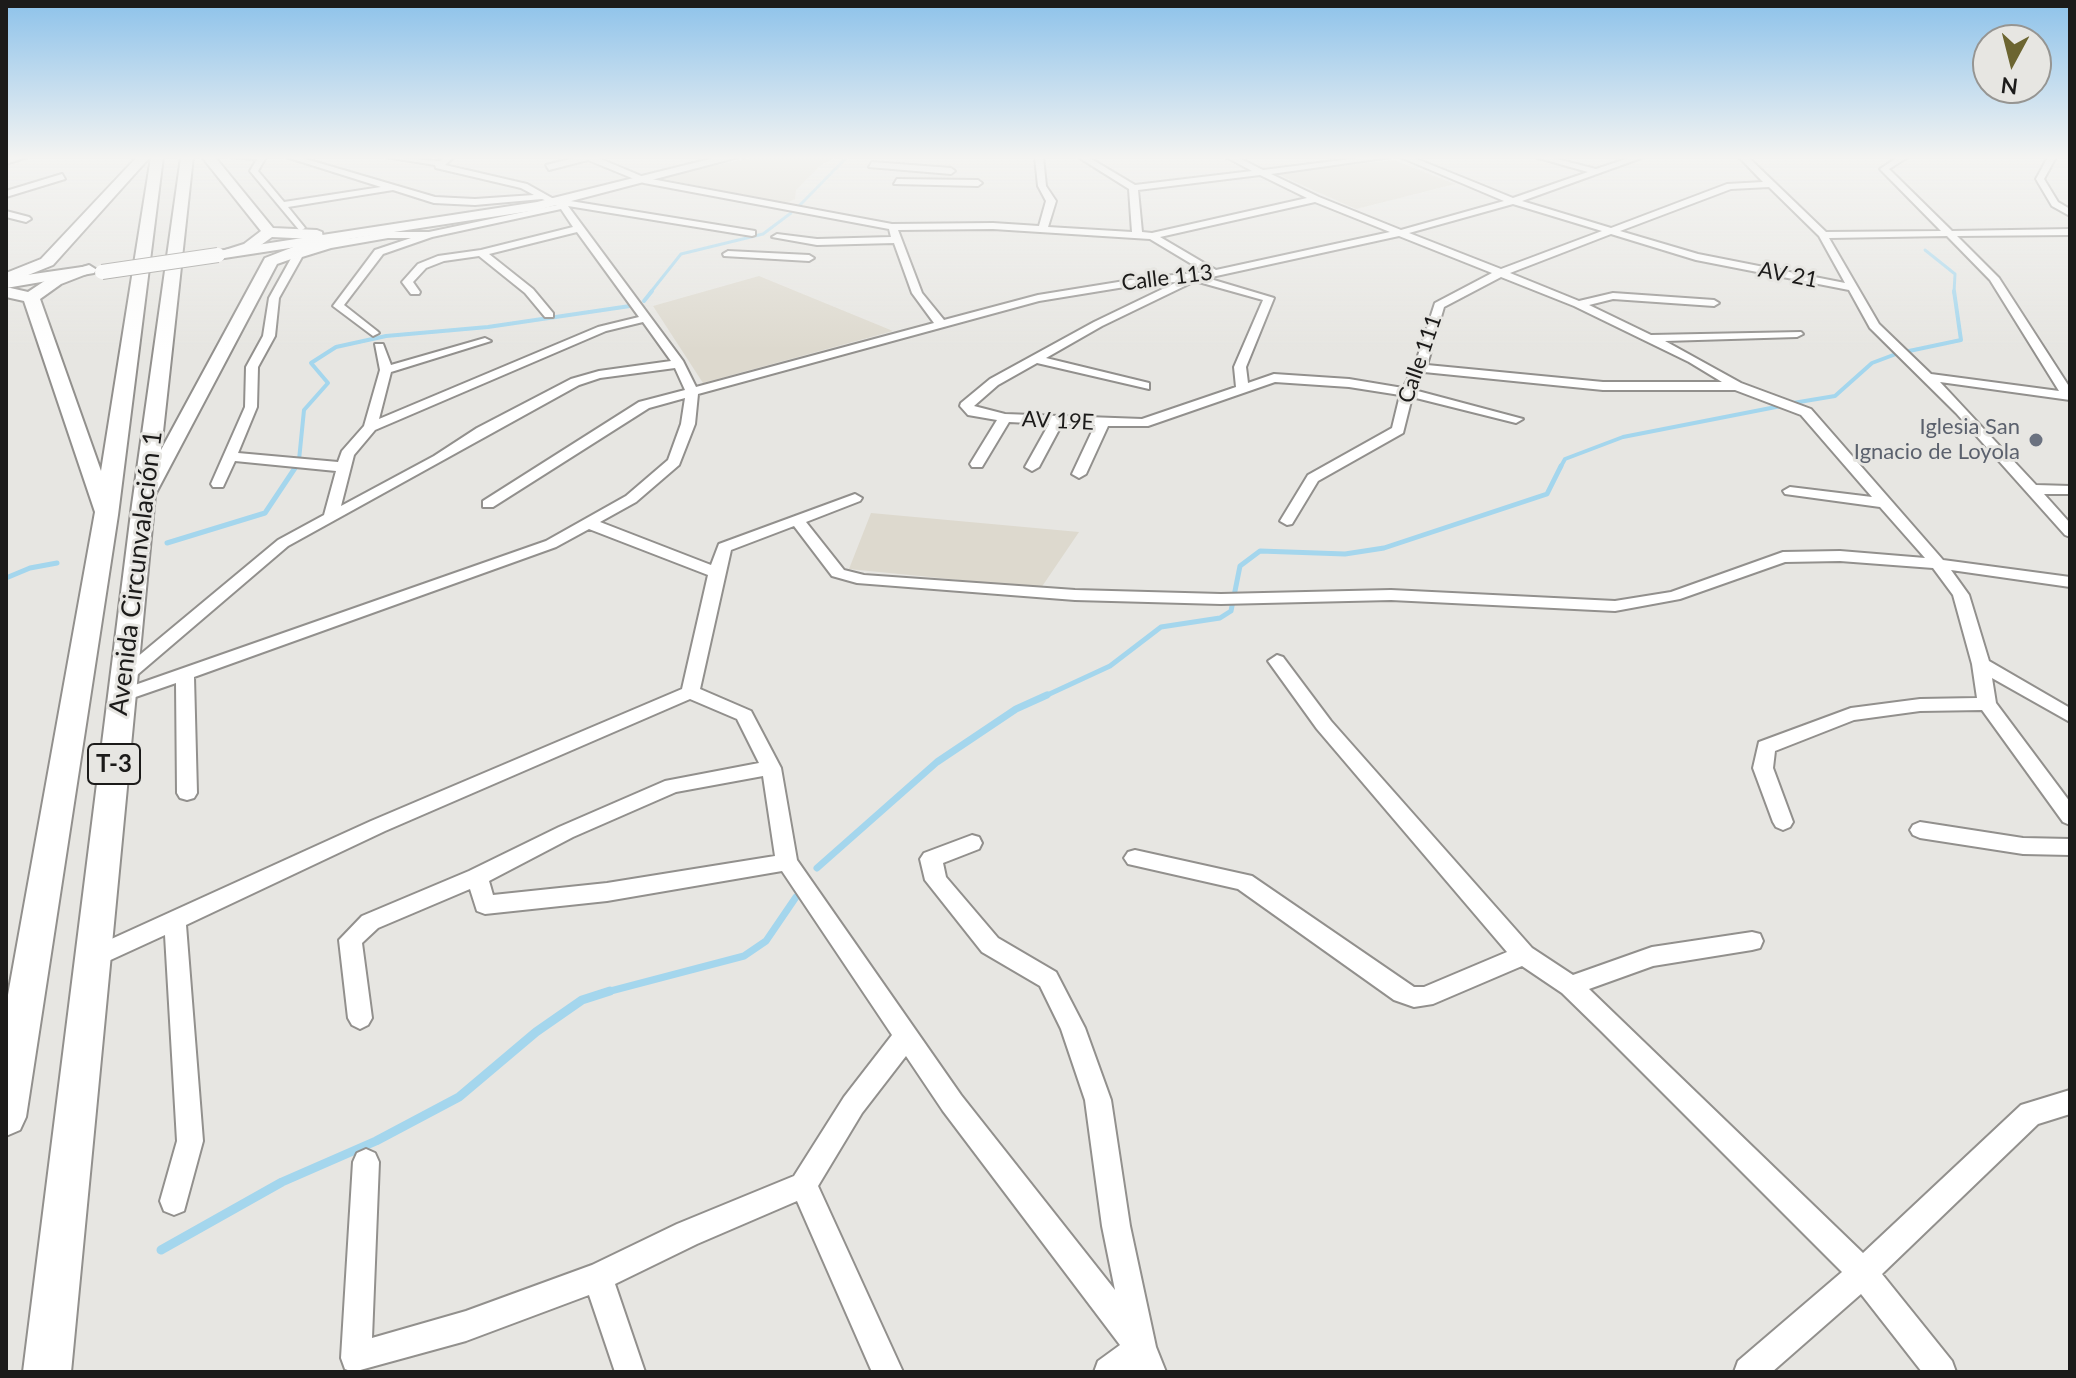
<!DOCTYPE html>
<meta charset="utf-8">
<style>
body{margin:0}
#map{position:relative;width:2076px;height:1378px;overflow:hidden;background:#e7e6e2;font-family:Lato,sans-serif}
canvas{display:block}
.frame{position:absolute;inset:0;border:8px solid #1c1b1a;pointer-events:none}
.north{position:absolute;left:1972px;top:24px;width:80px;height:80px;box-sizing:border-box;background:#e7e6e2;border:2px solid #969592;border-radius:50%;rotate:187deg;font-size:22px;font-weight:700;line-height:32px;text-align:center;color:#1c1b1a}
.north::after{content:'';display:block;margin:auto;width:28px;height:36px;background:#6c6531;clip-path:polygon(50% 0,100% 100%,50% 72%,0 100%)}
</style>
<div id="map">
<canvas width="2076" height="1378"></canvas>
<div class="frame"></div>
<div class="north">N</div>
</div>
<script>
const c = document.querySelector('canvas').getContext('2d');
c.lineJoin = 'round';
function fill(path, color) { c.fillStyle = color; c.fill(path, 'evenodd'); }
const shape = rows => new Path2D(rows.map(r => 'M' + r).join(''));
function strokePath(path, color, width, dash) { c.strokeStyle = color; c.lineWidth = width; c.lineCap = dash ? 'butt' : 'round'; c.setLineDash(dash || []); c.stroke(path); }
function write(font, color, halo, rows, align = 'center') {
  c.font = font + ' Lato,sans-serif'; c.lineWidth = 6; c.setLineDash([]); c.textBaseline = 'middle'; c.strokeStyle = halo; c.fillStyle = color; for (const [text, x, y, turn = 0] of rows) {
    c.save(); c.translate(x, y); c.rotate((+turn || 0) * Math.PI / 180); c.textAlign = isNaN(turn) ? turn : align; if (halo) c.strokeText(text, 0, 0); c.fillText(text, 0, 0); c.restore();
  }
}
const built = shape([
 [755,157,836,157,821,165,796,190,795,199,786,203,658,178],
 [1394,160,1455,184,1356,209,1275,173],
 [759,276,893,331,703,383,653,306],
 [871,513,1079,532,1041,588,849,569]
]);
const streamFar4 = shape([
 [799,206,847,157],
 [1925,250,1955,274,1954,293],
 [650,293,681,254,763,234,791,213]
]);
const streamFar3 = shape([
 [644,301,652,291],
 [1909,351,1961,340,1954,291],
 [1793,403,1835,396,1872,363,1896,354],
 [299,460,304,410,328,383,311,363,336,347,386,336,488,327,630,306],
 [1560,468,1565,459,1623,437,1781,406]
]);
const streamFar2 = shape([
 [167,543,265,513,295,468],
 [6,578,30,568,57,563],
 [1043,697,1110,666,1161,627,1220,618,1231,611,1240,566,1260,551,1345,554,1384,548,1547,494,1561,466]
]);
const streamFar1 = shape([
 [817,868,937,762,1016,709,1047,695],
 [603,993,744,956,766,941,796,897]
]);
const stream = shape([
 [161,1250,282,1182,376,1141,459,1097,536,1032,582,1000,610,991]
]);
const minor = shape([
 [14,157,27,157,6,164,6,159,14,157],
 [230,157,266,157,258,171,284,202,381,187,286,157,299,157,435,197,475,199,534,195,521,188,436,168,435,165,386,157,440,161,445,157,454,157,445,165,527,184,552,198,755,231,755,235,752,236,568,206,683,361,696,387,934,323,912,293,894,243,817,245,772,237,777,234,817,239,891,237,889,229,644,183,588,160,549,170,546,165,578,157,596,157,646,178,892,224,993,223,1039,226,1046,201,1038,186,1035,157,1043,157,1046,186,1056,201,1048,227,1132,232,1129,189,1078,157,1088,157,1135,185,1252,171,1226,157,1237,157,1263,170,1366,157,1391,157,1271,174,1319,197,1401,230,1504,201,1400,157,1412,157,1513,198,1588,172,1535,157,1549,157,1596,169,1632,157,1644,157,1522,201,1611,228,1727,184,1763,182,1739,157,1748,157,1826,232,1941,231,1880,169,1898,157,1908,157,1889,169,1952,231,2070,229,2070,235,1957,236,1999,278,2070,388,2070,400,1940,382,2036,485,2070,486,2070,494,2044,494,2070,523,2070,537,2065,535,1956,413,1870,328,1849,290,1696,260,1611,234,1510,273,1579,301,1613,293,1714,300,1719,303,1714,306,1613,299,1589,305,1651,335,1801,332,1803,334,1797,337,1665,341,1741,383,1811,409,1943,560,2070,577,2070,587,1951,570,1969,595,1989,661,2070,708,2070,722,1992,678,1996,703,2070,802,2070,825,2063,822,1982,710,1920,711,1854,720,1775,751,1773,768,1793,822,1790,827,1783,830,1776,827,1773,822,1753,768,1759,742,1851,708,1920,699,1977,698,1972,664,1953,595,1933,568,1840,561,1785,562,1680,599,1615,611,1391,600,1221,604,1075,600,857,583,832,576,794,526,731,550,700,689,751,711,781,768,797,860,961,1095,1115,1290,1102,1226,1085,1100,1061,1029,1040,986,982,952,925,880,920,859,924,853,972,835,979,837,982,843,979,849,943,863,946,877,998,938,1056,972,1085,1028,1111,1100,1130,1226,1156,1347,1166,1372,1094,1372,1098,1361,1120,1345,943,1111,906,1056,862,1113,818,1186,903,1372,872,1372,797,1201,697,1244,615,1284,645,1372,615,1372,589,1295,466,1341,353,1372,345,1369,341,1358,353,1162,357,1153,366,1149,375,1153,379,1162,372,1338,466,1311,592,1265,677,1224,794,1176,844,1097,892,1035,782,871,607,901,485,914,477,911,470,889,378,928,362,943,372,1018,368,1025,360,1029,352,1025,348,1018,339,940,362,916,469,871,559,827,665,781,759,763,737,719,690,699,385,831,186,925,203,1141,184,1211,174,1215,164,1211,160,1201,177,1141,165,935,93,968,85,965,82,958,85,951,371,821,682,689,708,575,589,529,556,547,194,677,197,793,194,798,187,800,180,798,177,793,176,683,121,702,115,700,112,696,115,692,546,541,626,496,668,460,681,424,685,398,649,408,493,507,483,507,483,501,639,402,685,390,675,368,600,378,579,385,288,546,130,681,118,681,115,677,118,673,278,540,324,515,336,471,235,461,223,487,213,487,211,484,245,407,246,367,263,336,269,298,294,253,329,242,388,232,429,232,557,205,542,199,475,205,434,203,393,190,288,207,305,228,300,231,250,171,257,159,230,157],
 [1260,175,1307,198,1152,233,1142,232,1138,190,1260,175],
 [1769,187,1819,236,1845,283,1698,254,1620,231,1731,189,1769,187],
 [1315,202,1390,232,1216,270,1160,237,1315,202],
 [1513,204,1602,231,1501,269,1409,233,1513,204],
 [561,209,573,227,481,250,438,256,418,264,402,282,411,294,419,294,420,292,413,282,426,268,444,261,479,256,525,293,545,317,553,317,553,313,533,289,489,254,577,232,639,317,598,327,379,419,391,372,491,341,485,338,391,365,383,344,375,344,380,370,364,426,342,451,338,462,238,453,257,407,258,367,275,336,279,298,302,257,331,248,388,238,411,238,375,250,333,306,373,336,379,333,377,331,344,305,383,254,432,237,561,209],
 [993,229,1150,239,1205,272,1143,278,1038,295,944,320,922,293,898,230,993,229],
 [1399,236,1492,273,1435,303,1414,368,1403,388,1349,379,1274,374,1248,383,1246,367,1274,298,1207,278,1399,236],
 [1947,236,1990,280,2059,391,1931,374,1879,324,1829,238,1947,236],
 [1501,277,1574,306,1689,362,1722,382,1603,382,1427,365,1444,307,1501,277],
 [1195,281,1263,300,1234,367,1236,387,1142,419,1005,414,974,406,998,385,1037,363,1149,389,1149,383,1046,358,1102,326,1195,281],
 [1177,282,1094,322,990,379,961,403,960,406,968,415,997,420,970,464,972,467,982,467,1009,422,1049,424,1025,467,1032,471,1039,467,1062,424,1095,425,1072,474,1079,478,1086,474,1108,426,1148,426,1275,382,1349,387,1400,395,1392,428,1308,475,1280,521,1287,525,1292,524,1318,481,1403,433,1412,397,1516,423,1523,419,1414,390,1424,372,1603,390,1735,390,1801,415,1872,497,1790,487,1783,491,1785,494,1880,507,1925,558,1840,551,1783,552,1671,592,1615,601,1391,590,1221,594,1075,590,864,575,844,570,806,522,860,501,862,498,855,494,719,544,711,565,600,522,636,502,679,465,695,424,698,394,1039,301,1143,284,1177,282],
 [643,322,671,361,599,371,571,379,477,428,434,456,341,506,354,455,375,430,606,331,643,322],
 [763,776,775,856,607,883,493,895,489,881,573,837,676,792,763,776],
 [2048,157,2056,157,2044,179,2058,202,2070,209,2070,216,2052,206,2036,179,2048,157],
 [872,162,951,168,955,171,951,174,869,167,872,162],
 [62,174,65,179,6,197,6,191,62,174],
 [897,179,978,180,982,183,978,186,894,184,897,179],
 [6,211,29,217,31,219,26,222,6,217,6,211],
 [728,251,809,255,814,258,809,261,724,256,723,254,728,251],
 [1277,655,1283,657,1331,721,1532,948,1573,975,1652,947,1752,932,1760,934,1763,941,1760,948,1752,950,1653,966,1589,989,1863,1253,2021,1105,2070,1090,2070,1114,2038,1124,1882,1274,1952,1361,1956,1372,1922,1372,1861,1294,1772,1372,1734,1372,1738,1361,1842,1272,1601,1031,1562,993,1522,966,1433,1004,1414,1007,1394,1000,1238,889,1128,864,1124,858,1128,852,1135,850,1252,876,1414,987,1424,987,1507,952,1317,729,1268,661,1277,655],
 [1920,822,2023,838,2070,839,2070,855,2023,854,1920,838,1913,835,1910,830,1913,825,1920,822]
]);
const secondary = shape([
 [718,157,739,157,537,210,218,259,211,255,218,251,537,202,718,157],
 [89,266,96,270,94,273,6,288,6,278,89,266]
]);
const primary = shape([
 [137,157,150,157,53,265,6,284,6,273,41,259,137,157],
 [151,157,163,157,118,515,26,1117,20,1130,6,1136,6,1006,95,512,24,301,6,297,6,287,28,292,49,278,89,265,97,270,61,284,40,299,101,471,151,157],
 [181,157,193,157,161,450,265,258,314,239,272,237,254,250,222,257,222,251,244,244,261,231,202,157,215,157,273,228,317,230,322,232,323,238,346,232,354,237,277,264,155,495,71,1372,23,1372,132,505,181,157]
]);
const secondaryBridge = shape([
 [102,272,218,255]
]);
const markers = [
 [2036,440,8,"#6b7280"]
];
const farStreetnames = [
 ["AV 21",1788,275,11],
 ["Calle 113",1167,278,-7],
 ["Calle 111",1420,359,-71],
 ["AV 19E",1058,421,3]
];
const farWorshipnames = [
 ["Iglesia San",2020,427],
 ["Ignacio de Loyola",2020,452]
];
const shields = [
 [114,764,52]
];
const shieldNames = [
 ["T-3",114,764]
];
const streetNames = [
 ["Avenida Circunvalación 1",136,573,-83]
];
fill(built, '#ddd9ce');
strokePath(streamFar4, '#a4d6ed', 3);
strokePath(streamFar3, '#a4d6ed', 4);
strokePath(streamFar2, '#a4d6ed', 5);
strokePath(streamFar1, '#a4d6ed', 7);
strokePath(stream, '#a4d6ed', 9);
strokePath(minor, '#92908d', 4);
strokePath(secondary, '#92908d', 4);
strokePath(primary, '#92908d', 4);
fill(minor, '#fff');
fill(secondary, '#fff');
fill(primary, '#fff');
strokePath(secondaryBridge, '#92908d', 16, []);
strokePath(secondaryBridge, '#fff', 14);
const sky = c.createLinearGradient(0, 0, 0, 350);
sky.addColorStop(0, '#8dc2ea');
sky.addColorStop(0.45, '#f4f4f2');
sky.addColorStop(1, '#f4f4f200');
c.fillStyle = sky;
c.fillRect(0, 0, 2076, 350);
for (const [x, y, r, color] of markers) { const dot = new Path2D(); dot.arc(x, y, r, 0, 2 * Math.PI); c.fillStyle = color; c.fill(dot); strokePath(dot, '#e7e6e2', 3); }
write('22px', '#1c1b1a', '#e7e6e2', farStreetnames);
write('22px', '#5b616d', '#e7e6e2', farWorshipnames, 'right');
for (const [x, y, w] of shields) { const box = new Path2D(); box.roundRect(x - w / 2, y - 20, w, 40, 6); c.fillStyle = '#e7e6e2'; c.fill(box); strokePath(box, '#1c1b1a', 2); }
write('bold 24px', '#1c1b1a', null, shieldNames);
write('26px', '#1c1b1a', '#e7e6e2', streetNames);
</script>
